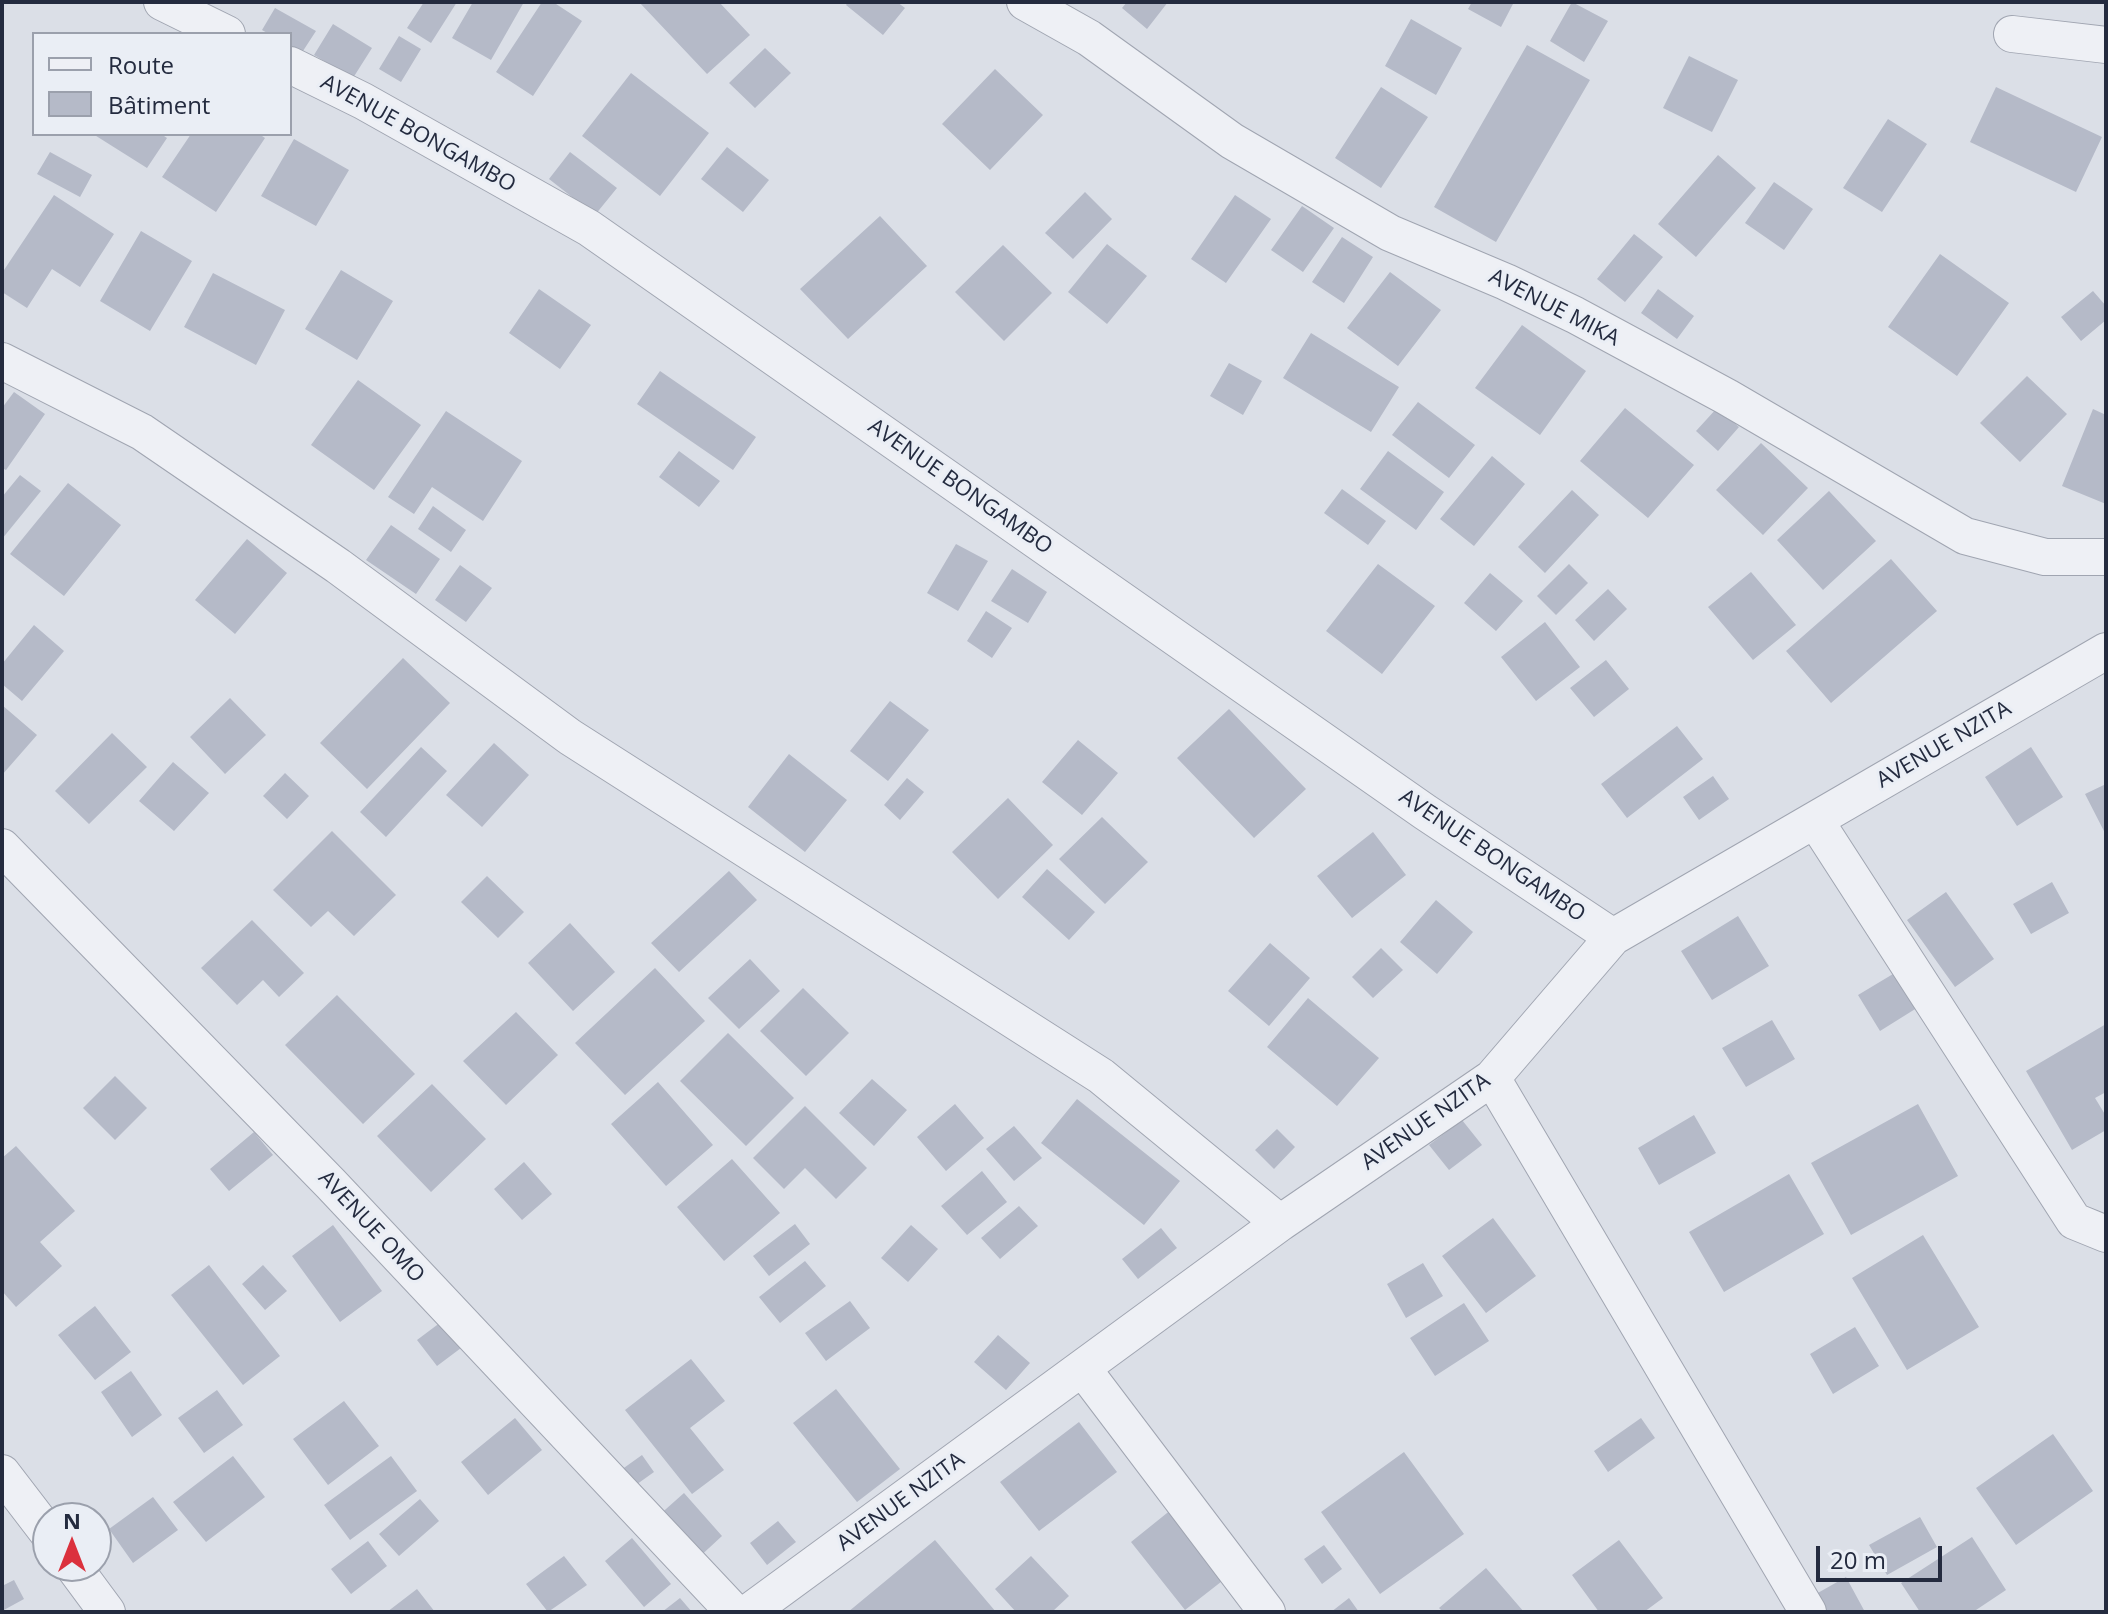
<!DOCTYPE html>
<meta charset="utf-8">
<style>
body{margin:0}
#map{position:relative;width:2108px;height:1614px;overflow:hidden;background:#dbdfe7;font-family:"Open Sans",sans-serif}
canvas{display:block}
.frame{position:absolute;inset:0;border:4px solid #242b3f;pointer-events:none}
.legend{position:absolute;left:32px;top:32px;width:260px;height:104px;box-sizing:border-box;background:#eaeef5;border:2px solid #9ba0ac;margin:0;padding:10px 14px;list-style:none;font-size:24px;color:#242b3f}
.legend li{display:flex;align-items:center;gap:16px;height:40px}
.legend b{width:40px;border:2px solid #9ba0ac}
.north{position:absolute;left:32px;top:1502px;width:80px;height:80px;box-sizing:border-box;background:#eaeef5;border:2px solid #9ba0ac;border-radius:50%;rotate:0deg;font-size:22px;font-weight:700;line-height:32px;text-align:center;color:#242b3f}
.north::after{content:'';display:block;margin:auto;width:28px;height:36px;background:#db313d;clip-path:polygon(50% 0,100% 100%,50% 72%,0 100%)}
.scale{position:absolute;left:1816px;top:1546px;width:126px;height:36px;box-sizing:border-box;border:4px solid #242b3f;border-top:0;padding-left:10px;font-size:24px;line-height:28px;white-space:nowrap;color:#242b3f;-webkit-text-stroke:6px #eaeef5;paint-order:stroke}
</style>
<div id="map">
<canvas width="2108" height="1614"></canvas>
<div class="frame"></div>
<ul class="legend">
<li><b style="height:10px;background:#eef0f5"></b>Route</li>
<li><b style="height:22px;background:#b5bac8"></b>Bâtiment</li>
</ul>
<div class="north">N</div>
<div class="scale">20 m</div>
</div>
<script>
const c = document.querySelector('canvas').getContext('2d');
c.lineJoin = 'round';
function fill(path, color) { c.fillStyle = color; c.fill(path, 'evenodd'); }
const shape = rows => new Path2D(rows.map(r => 'M' + r).join(''));
function strokePath(path, color, width, dash) { c.strokeStyle = color; c.lineWidth = width; c.lineCap = dash ? 'butt' : 'round'; c.setLineDash(dash || []); c.stroke(path); }
function write(font, color, halo, rows, align = 'center') {
  c.font = font + ' "Open Sans",sans-serif'; c.lineWidth = 6; c.setLineDash([]); c.textBaseline = 'middle'; c.strokeStyle = halo; c.fillStyle = color; for (const [text, x, y, turn = 0] of rows) {
    c.save(); c.translate(x, y); c.rotate((+turn || 0) * Math.PI / 180); c.textAlign = isNaN(turn) ? turn : align; if (halo) c.strokeText(text, 0, 0); c.fillText(text, 0, 0); c.restore();
  }
}
const building = shape([
 [424,2,457,2,431,43,407,28],
 [473,2,524,2,491,60,452,38],
 [542,2,553,2,582,21,533,96,496,72],
 [639,2,719,2,750,35,707,74],
 [848,2,897,2,905,8,883,35,846,5],
 [1127,2,1168,2,1147,29,1122,8],
 [1472,2,1514,2,1501,27,1468,9],
 [1572,2,1608,21,1584,62,1550,41],
 [275,8,316,31,301,54,290,47,290,34,269,34,262,30],
 [1411,19,1462,48,1436,95,1385,66],
 [333,24,372,48,353,78,314,55],
 [399,36,421,49,401,82,379,69],
 [1527,45,1590,80,1496,242,1434,207],
 [765,48,791,73,755,108,729,83],
 [1689,56,1738,80,1712,132,1663,108],
 [995,69,1043,115,990,170,942,124],
 [631,73,709,133,660,196,582,136],
 [1381,87,1428,117,1381,188,1335,158],
 [1996,87,2102,137,2076,192,1970,142],
 [1888,119,1927,144,1882,212,1843,188],
 [93,134,161,134,167,138,147,168],
 [191,134,259,134,265,138,216,212,162,177],
 [294,139,349,170,316,226,261,196],
 [727,147,769,180,743,212,701,179],
 [50,152,92,175,80,197,37,174],
 [570,152,617,188,595,215,549,179],
 [1718,155,1756,188,1696,257,1658,224],
 [1774,182,1813,209,1784,250,1745,223],
 [1085,192,1112,219,1073,259,1045,233],
 [54,195,114,234,80,287,52,269,27,308,2,292,2,273],
 [1235,195,1271,219,1226,283,1191,259],
 [1302,206,1334,228,1303,272,1271,250],
 [880,216,927,266,848,339,800,289],
 [141,231,192,261,150,331,100,301],
 [1634,234,1663,257,1625,302,1597,279],
 [1342,237,1373,257,1344,303,1312,282],
 [1107,244,1147,276,1107,324,1068,292],
 [1003,245,1052,293,1004,341,955,292],
 [1940,254,2009,303,1957,376,1888,327],
 [341,270,393,301,357,360,305,329],
 [1390,272,1441,310,1398,366,1347,328],
 [213,273,285,310,256,365,184,327],
 [539,289,591,325,560,369,509,333],
 [1658,289,1694,316,1677,339,1641,313],
 [2093,291,2106,306,2106,320,2081,341,2061,317],
 [1522,325,1586,371,1540,435,1475,388],
 [1311,333,1399,387,1371,432,1283,378],
 [1229,363,1262,381,1243,415,1210,396],
 [660,371,756,437,733,470,637,404],
 [2027,376,2067,414,2020,462,1980,423],
 [358,380,421,425,374,490,311,445],
 [14,392,45,414,6,470,2,468,2,408],
 [1418,402,1475,445,1449,478,1392,435],
 [1625,408,1694,465,1648,518,1580,461],
 [1717,408,1739,427,1718,451,1696,431],
 [2093,409,2106,415,2106,504,2062,486],
 [446,411,522,461,483,521,432,487,414,514,388,497],
 [1761,443,1808,488,1763,535,1716,490],
 [679,451,720,481,699,507,659,477],
 [1388,451,1444,492,1416,530,1360,489],
 [1492,456,1525,484,1474,546,1440,519],
 [20,475,41,491,2,539,2,497],
 [68,483,121,525,64,596,10,554],
 [1342,489,1386,521,1368,545,1324,513],
 [1572,490,1599,515,1545,573,1518,547],
 [1829,491,1876,541,1823,590,1777,540],
 [433,506,466,530,451,552,418,529],
 [391,525,440,559,416,594,366,560],
 [247,539,287,573,235,634,195,600],
 [956,544,988,561,958,611,927,593],
 [1891,559,1937,611,1831,703,1786,651],
 [1378,564,1435,606,1382,674,1326,631],
 [1569,564,1588,583,1556,615,1537,596],
 [460,565,492,588,466,622,435,600],
 [1012,569,1047,592,1028,623,991,601],
 [1751,572,1796,625,1753,660,1708,607],
 [1490,573,1523,601,1496,631,1464,603],
 [1608,589,1627,609,1594,641,1575,620],
 [986,611,1012,628,992,658,967,641],
 [1545,622,1580,667,1536,701,1501,657],
 [34,625,64,651,22,701,2,684,2,664],
 [403,658,450,703,367,789,320,743],
 [1606,660,1629,689,1594,717,1570,688],
 [230,698,266,735,225,774,190,737],
 [890,701,929,730,888,781,850,751],
 [2,705,37,735,2,775],
 [1229,709,1306,789,1254,838,1177,758],
 [1677,726,1703,759,1627,818,1601,784],
 [112,733,147,767,89,824,55,791],
 [1078,740,1118,773,1082,815,1042,782],
 [494,743,529,775,482,827,446,795],
 [421,747,447,771,386,837,360,812],
 [2031,747,2063,797,2017,826,1985,777],
 [789,754,847,800,805,852,748,807],
 [173,762,209,793,174,831,139,801],
 [285,773,309,796,287,819,263,796],
 [1713,776,1729,799,1699,820,1683,797],
 [907,778,924,792,900,820,884,805],
 [2106,784,2106,835,2085,794],
 [1008,798,1053,845,998,899,952,852],
 [1102,817,1148,862,1105,904,1059,859],
 [332,831,396,895,354,936,328,911,311,927,273,890],
 [1373,832,1406,875,1352,918,1317,876],
 [1047,869,1095,912,1069,940,1022,897],
 [729,871,757,900,679,972,651,943],
 [487,876,524,912,498,938,461,902],
 [2052,882,2069,913,2031,934,2013,904],
 [1946,892,1994,959,1955,987,1907,920],
 [1436,900,1473,932,1437,974,1400,942],
 [1738,916,1769,966,1712,1000,1681,951],
 [252,920,304,973,279,997,263,980,237,1005,201,968],
 [570,923,615,972,573,1011,528,963],
 [1270,943,1310,978,1269,1026,1228,991],
 [1381,948,1403,970,1373,998,1352,977],
 [750,959,780,991,739,1029,708,998],
 [655,968,705,1021,625,1095,575,1043],
 [1898,971,1920,1006,1880,1031,1858,995],
 [803,988,849,1033,806,1076,760,1031],
 [337,995,415,1074,363,1124,285,1045],
 [1308,998,1379,1058,1337,1106,1267,1047],
 [516,1012,558,1055,506,1105,463,1061],
 [1772,1020,1795,1059,1746,1087,1722,1048],
 [2106,1024,2106,1092,2095,1098,2106,1116,2106,1130,2072,1150,2026,1071],
 [728,1033,794,1098,746,1146,680,1081],
 [115,1076,147,1108,115,1140,83,1108],
 [872,1079,907,1110,874,1146,839,1113],
 [658,1082,713,1145,666,1186,611,1124],
 [432,1084,486,1139,431,1192,377,1136],
 [1077,1099,1180,1181,1144,1225,1041,1143],
 [955,1104,984,1138,946,1171,917,1137],
 [1918,1104,1958,1176,1851,1235,1811,1163],
 [805,1106,867,1168,836,1199,805,1168,784,1189,753,1158],
 [1694,1115,1716,1153,1659,1185,1638,1148],
 [1462,1120,1482,1145,1449,1170,1429,1145],
 [1014,1126,1042,1158,1014,1181,986,1149],
 [1277,1129,1295,1147,1274,1169,1255,1150],
 [254,1132,273,1155,229,1191,210,1169],
 [16,1146,75,1211,40,1242,62,1266,16,1307,2,1291,2,1158],
 [732,1159,780,1213,724,1261,677,1207],
 [524,1162,552,1194,522,1220,494,1189],
 [982,1171,1007,1202,967,1235,941,1206],
 [1789,1174,1824,1234,1724,1292,1689,1232],
 [1019,1206,1038,1226,1000,1259,981,1238],
 [1493,1218,1536,1276,1486,1313,1442,1256],
 [795,1224,810,1244,769,1276,753,1256],
 [333,1225,382,1291,340,1322,292,1256],
 [911,1225,938,1249,908,1282,881,1258],
 [1161,1228,1177,1248,1138,1279,1122,1259],
 [1923,1235,1979,1327,1907,1370,1852,1278],
 [805,1261,826,1286,780,1323,759,1297],
 [1423,1263,1443,1296,1406,1318,1387,1284],
 [209,1265,280,1356,243,1385,171,1295],
 [263,1265,287,1291,265,1310,242,1284],
 [850,1301,870,1328,826,1361,805,1333],
 [1464,1303,1489,1341,1435,1376,1410,1338],
 [95,1306,131,1352,95,1380,58,1335],
 [445,1319,465,1345,437,1366,417,1340],
 [1855,1327,1879,1366,1833,1394,1810,1354],
 [998,1335,1030,1363,1006,1390,974,1362],
 [691,1359,725,1401,690,1428,724,1470,692,1494,625,1410],
 [131,1371,162,1415,132,1437,101,1392],
 [836,1389,900,1469,857,1502,793,1423],
 [217,1390,243,1425,204,1453,178,1418],
 [344,1401,379,1446,328,1485,293,1439],
 [515,1418,542,1450,488,1495,461,1462],
 [1641,1418,1655,1438,1608,1472,1594,1451],
 [1079,1422,1117,1472,1039,1531,1000,1482],
 [2053,1434,2093,1491,2016,1545,1976,1488],
 [1404,1452,1464,1534,1380,1594,1321,1512],
 [642,1455,654,1472,633,1487,621,1470],
 [233,1456,265,1497,206,1542,173,1502],
 [391,1456,417,1491,350,1540,324,1505],
 [684,1493,722,1536,696,1560,657,1517],
 [153,1497,178,1530,133,1563,109,1529],
 [420,1499,439,1521,399,1556,379,1534],
 [1172,1509,1226,1578,1185,1610,1131,1542],
 [1920,1517,1937,1547,1887,1575,1869,1545],
 [778,1521,796,1542,767,1565,750,1543],
 [1972,1537,2006,1590,1973,1612,1920,1612,1901,1583],
 [632,1538,671,1584,644,1607,605,1561],
 [935,1540,996,1612,848,1612],
 [1619,1540,1663,1598,1644,1612,1599,1612,1572,1575],
 [368,1541,387,1566,351,1594,331,1569],
 [1324,1545,1342,1569,1322,1584,1304,1559],
 [564,1556,587,1585,548,1612,526,1584],
 [1031,1556,1069,1596,1052,1612,1016,1612,995,1589],
 [1486,1568,1524,1612,1443,1612,1439,1608],
 [1846,1577,1865,1612,1826,1612,1816,1594],
 [14,1580,24,1599,2,1611,2,1586],
 [417,1589,435,1612,387,1612],
 [680,1598,692,1612,662,1612],
 [1349,1598,1359,1612,1331,1612]
]);
const minor = shape([
 [162,2,227,34],
 [1025,2,1089,38,1232,141,1390,233,1506,282,1575,315,1727,397,1965,536,2045,557,2106,557],
 [2012,34,2106,45],
 [290,65,363,101,589,228,1425,812,1613,937],
 [2,361,142,432,338,566,570,737,1101,1076,1280,1223],
 [1815,820,2074,1221,2106,1234],
 [2,847,331,1184,734,1612],
 [1492,1078,1808,1612],
 [1083,1369,1267,1612],
 [2,1473,48,1533],
 [73,1566,107,1612],
 [749,1612,1280,1223,1492,1078,1613,937,2106,651]
]);
const streetNames = [
 ["AVENUE BONGAMBO",418,134,29],
 ["AVENUE MIKA",1554,308,27],
 ["AVENUE BONGAMBO",960,487,35],
 ["AVENUE NZITA",1944,745,-30],
 ["AVENUE BONGAMBO",1492,856,34],
 ["AVENUE NZITA",1426,1122,-35],
 ["AVENUE OMO",371,1227,47],
 ["AVENUE NZITA",901,1502,-36]
];
fill(building, '#b5bac8');
strokePath(minor, '#a0a5b1', 38);
strokePath(minor, '#eef0f5', 36);
write('22px', '#242b3f', '#eaeef5', streetNames);
</script>
